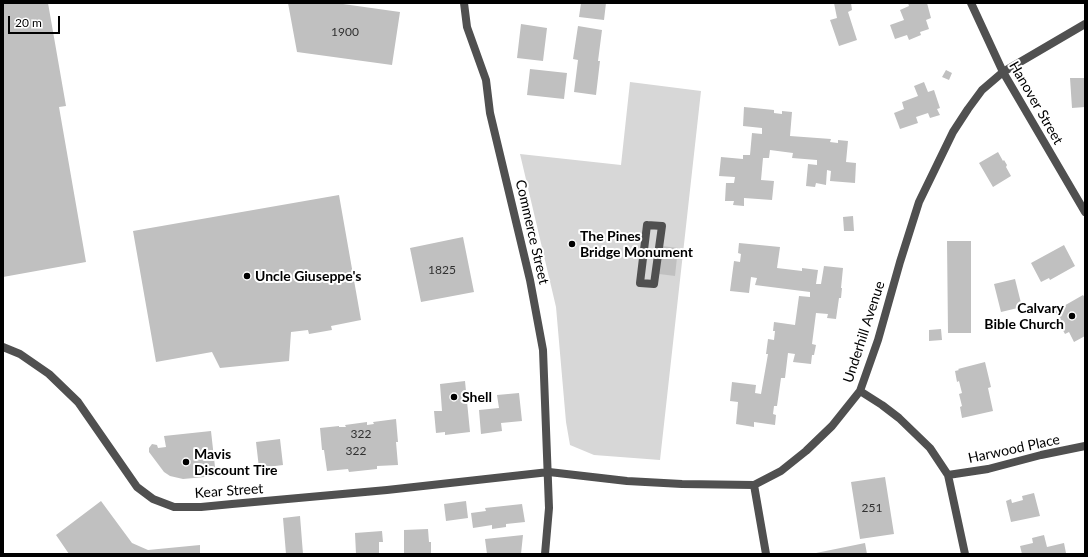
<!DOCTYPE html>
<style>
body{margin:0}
#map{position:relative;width:1088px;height:557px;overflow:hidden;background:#fff;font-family:Lato,sans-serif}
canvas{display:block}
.frame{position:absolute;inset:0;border:4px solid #000;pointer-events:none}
.scale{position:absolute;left:8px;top:16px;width:52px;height:18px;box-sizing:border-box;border:2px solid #000;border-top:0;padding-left:5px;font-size:12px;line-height:14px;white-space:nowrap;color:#000;-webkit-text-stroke:3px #fff;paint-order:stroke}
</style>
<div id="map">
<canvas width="1088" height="557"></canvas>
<div class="frame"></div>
<div class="scale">20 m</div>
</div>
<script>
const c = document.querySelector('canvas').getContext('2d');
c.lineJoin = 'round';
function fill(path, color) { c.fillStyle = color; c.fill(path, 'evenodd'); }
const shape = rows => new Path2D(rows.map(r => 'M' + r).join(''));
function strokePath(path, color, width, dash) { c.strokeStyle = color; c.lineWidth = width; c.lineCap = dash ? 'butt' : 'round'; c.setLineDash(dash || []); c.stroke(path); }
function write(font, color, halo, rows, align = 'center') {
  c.font = font + ' Lato,sans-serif'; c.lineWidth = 4; c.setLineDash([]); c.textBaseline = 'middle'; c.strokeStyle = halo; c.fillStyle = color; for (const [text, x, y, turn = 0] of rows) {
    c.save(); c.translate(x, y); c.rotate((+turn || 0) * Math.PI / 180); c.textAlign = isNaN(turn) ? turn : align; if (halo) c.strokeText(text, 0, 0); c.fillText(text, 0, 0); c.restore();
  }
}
const green = shape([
 [630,82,701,91,660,460,594,455,570,445,566,422,556,307,520,154,621,165]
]);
const building = shape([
 [3,3,48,3,66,106,59,107,86,262,3,277],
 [288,3,342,3,343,4,400,12,392,65,297,52],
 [581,3,606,3,604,20,579,17],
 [834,3,851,3,852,10,848,12,857,40,839,46,830,20,837,18],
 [908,3,927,3,931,18,926,20,929,29,920,32,921,35,909,40,907,35,895,39,890,25,904,20,900,10,909,6],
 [521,24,547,28,543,61,517,58],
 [578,26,602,30,598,61,600,61,596,95,574,92,578,60,573,59],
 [530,69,567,73,564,99,527,95],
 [946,70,952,73,949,80,942,77],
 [1070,78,1085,78,1085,107,1072,108],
 [924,82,928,92,934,90,940,108,937,109,940,115,930,118,928,113,916,117,918,123,900,129,894,113,904,109,902,102,918,96,914,86],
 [744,107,774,110,774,113,782,114,782,111,792,112,790,136,831,139,830,142,838,143,838,140,848,141,846,162,856,163,855,183,830,181,831,171,827,170,826,185,816,183,815,187,806,186,808,164,817,165,817,160,792,158,793,153,770,150,769,158,763,158,761,180,774,181,772,200,744,198,744,206,733,205,734,201,725,201,726,183,734,183,735,177,719,176,721,157,743,159,743,155,750,155,752,133,762,134,762,128,743,126],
 [998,152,1003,161,1004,160,1007,165,1006,167,1011,176,993,187,979,163],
 [339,195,361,320,331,326,332,330,309,334,308,330,291,332,289,361,220,368,212,352,156,362,133,231],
 [853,216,854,231,844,231,843,217],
 [463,237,474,292,421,302,410,248],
 [947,241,971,241,971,333,948,333],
 [739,243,780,247,777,268,802,271,802,268,818,270,816,284,821,284,824,266,843,268,841,288,842,288,841,298,839,298,836,319,827,318,828,314,816,313,812,344,816,345,814,355,812,355,811,364,793,362,795,354,788,353,785,378,781,378,777,406,774,406,773,414,776,415,775,425,754,422,754,427,736,424,738,402,730,401,732,382,756,385,755,393,761,394,768,354,766,354,768,339,774,340,775,331,773,331,774,322,795,325,799,296,810,297,810,292,755,285,757,278,751,277,749,293,730,291,734,261,740,262,741,254,738,253],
 [1064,245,1075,266,1050,280,1049,278,1041,282,1031,263],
 [662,246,678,248,675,276,659,274],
 [1015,279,1022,307,1001,312,994,284],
 [1083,295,1085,298,1085,336,1074,342,1069,332,1065,334,1059,323,1062,322,1055,311],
 [941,329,942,340,929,341,929,330],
 [985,362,991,387,988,388,993,411,962,418,960,407,962,406,959,394,962,393,959,381,957,382,955,371,959,370,958,369],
 [465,381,470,432,445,435,445,432,436,433,434,411,442,411,440,384],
 [519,393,522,421,501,423,502,431,481,434,479,410,499,408,497,395],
 [396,419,398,442,396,442,398,465,377,466,377,469,349,472,348,469,327,471,324,450,322,450,320,428,339,426,339,427,346,427,345,425,367,422,367,425,374,424,373,422],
 [211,431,216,476,183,479,170,476,164,472,149,452,149,448,152,444,157,445,158,448,166,447,164,436],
 [280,439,283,465,259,468,256,442],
 [885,477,894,534,860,539,851,482],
 [1034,493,1040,516,1011,522,1006,501,1011,499,1012,503,1023,500,1022,496],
 [101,501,132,543,148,550,200,545,200,554,69,554,56,535],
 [466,501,468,518,446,521,444,504],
 [522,504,525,522,506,524,506,527,492,529,492,525,473,528,471,513,486,511,485,508],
 [300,516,303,554,286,554,283,518],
 [428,529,429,542,431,542,431,554,404,554,404,530],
 [382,531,383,542,379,542,379,554,356,554,355,533],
 [523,535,521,554,487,554,485,539],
 [1044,535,1047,547,1064,543,1066,553,1022,554,1020,546,1033,543,1032,538],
 [865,543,867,554,816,554,816,553]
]);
const pedestrian = shape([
 [647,225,662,226,654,284,640,283,647,225]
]);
const minor = shape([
 [860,391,882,405,899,418,930,448,948,475,965,554],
 [549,472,627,481,682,484,754,485,781,471,806,451,832,426,860,391,878,340,900,262,919,202,953,132,968,109,982,90,1003,72,1085,24],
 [948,475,988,469,1041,455,1085,446],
 [754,485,766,554]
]);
const tertiary = shape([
 [464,3,467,27,486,80,490,113,530,280,543,350,549,508,545,554],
 [971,3,1003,72,1085,212],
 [3,347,20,354,49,374,78,402,137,487,153,499,174,507,201,507,232,504,387,490,549,472]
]);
const markers = [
 [572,244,4,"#000"],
 [247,276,4,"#000"],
 [1072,316,4,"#000"],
 [454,397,4,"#000"],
 [186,462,4,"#000"]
];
const numberNames = [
 ["1900",345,32],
 ["1825",442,270],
 ["322",361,434],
 ["322",356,451],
 ["251",872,508]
];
const streetNames = [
 ["Hanover Street",1036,103,60],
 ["Commerce Street",532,232,77],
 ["Underhill Avenue",864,332,-72],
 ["Harwood Place",1014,449,-12],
 ["Kear Street",229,491,-4]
];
const poiNames = [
 ["The Pines",580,236],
 ["Bridge Monument",580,252],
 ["Uncle Giuseppe's",255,276],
 ["Calvary",1064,308,"right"],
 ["Bible Church",1064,324,"right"],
 ["Shell",462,397],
 ["Mavis",194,454],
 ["Discount Tire",194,470]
];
fill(green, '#d7d7d7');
fill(building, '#c0c0c0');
strokePath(pedestrian, '#505050', 8);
strokePath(minor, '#505050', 8);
strokePath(tertiary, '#505050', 8);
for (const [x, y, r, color] of markers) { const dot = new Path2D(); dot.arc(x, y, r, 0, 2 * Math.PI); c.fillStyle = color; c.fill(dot); strokePath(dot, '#fff', 1.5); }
write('12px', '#303030', null, numberNames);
write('14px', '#000', '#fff', streetNames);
write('bold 14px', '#000', '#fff', poiNames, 'left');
</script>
